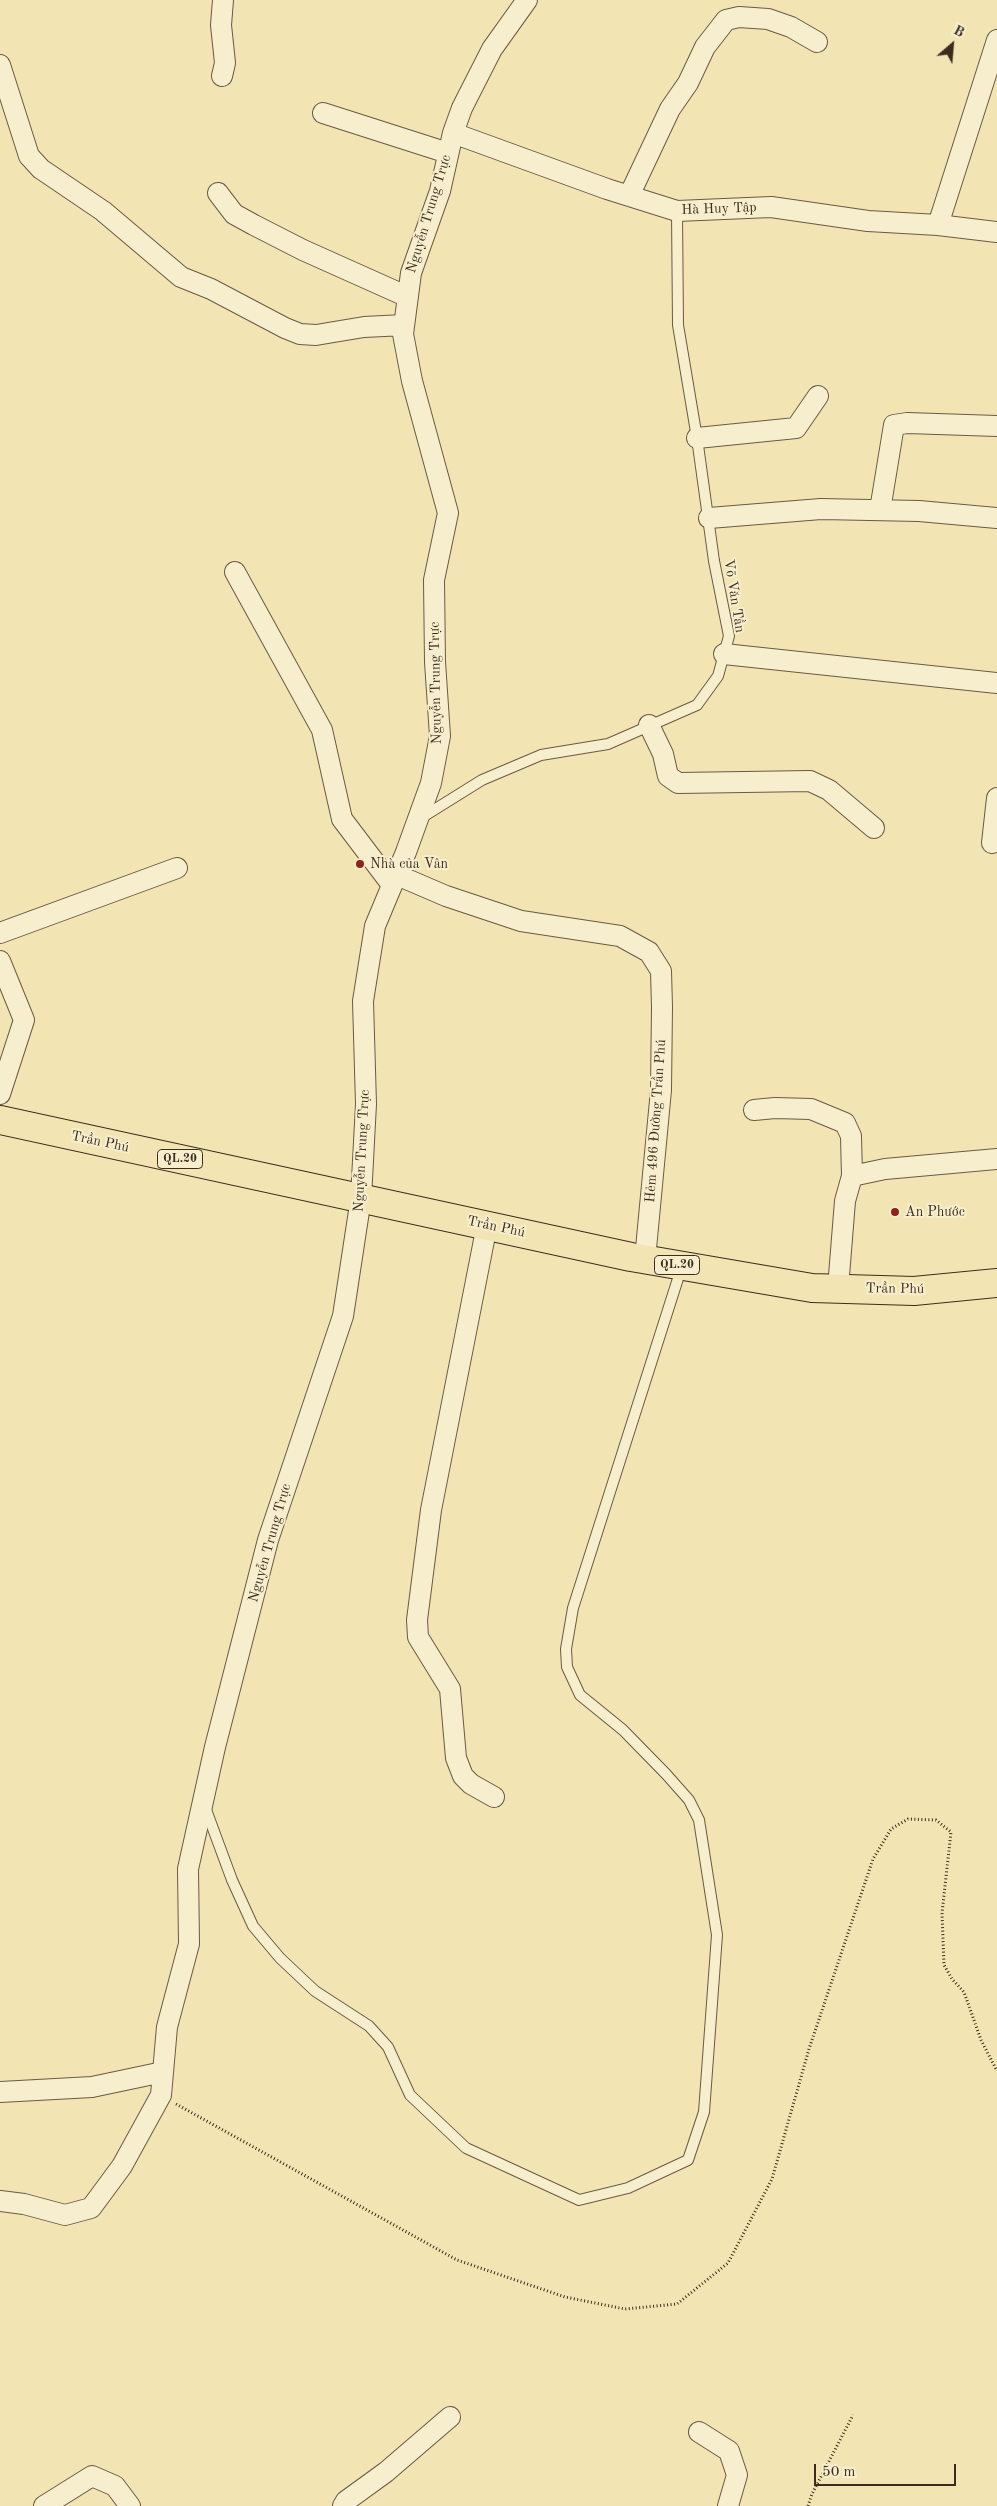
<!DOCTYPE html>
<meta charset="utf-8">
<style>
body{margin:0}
#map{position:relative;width:997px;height:2506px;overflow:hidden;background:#f2e5b3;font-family:"Old Standard TT",serif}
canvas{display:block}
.north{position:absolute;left:927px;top:20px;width:50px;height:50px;-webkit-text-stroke:4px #f7eece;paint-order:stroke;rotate:27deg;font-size:14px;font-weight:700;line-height:20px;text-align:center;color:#3c2c1e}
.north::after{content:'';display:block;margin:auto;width:18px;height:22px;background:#3c2c1e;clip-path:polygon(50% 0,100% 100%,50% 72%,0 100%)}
.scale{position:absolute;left:814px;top:2464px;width:142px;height:22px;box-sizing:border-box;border:2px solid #3c2c1e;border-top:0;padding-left:6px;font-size:15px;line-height:18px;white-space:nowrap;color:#3c2c1e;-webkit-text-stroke:4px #f7eece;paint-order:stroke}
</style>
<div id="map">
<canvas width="997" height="2506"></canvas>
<div class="north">B</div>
<div class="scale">50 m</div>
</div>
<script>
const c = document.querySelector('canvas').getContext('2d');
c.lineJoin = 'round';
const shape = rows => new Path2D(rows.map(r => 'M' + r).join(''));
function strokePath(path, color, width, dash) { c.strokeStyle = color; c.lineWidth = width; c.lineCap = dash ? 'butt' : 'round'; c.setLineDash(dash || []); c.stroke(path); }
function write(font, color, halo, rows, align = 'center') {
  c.font = font + ' "Old Standard TT",serif'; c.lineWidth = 4; c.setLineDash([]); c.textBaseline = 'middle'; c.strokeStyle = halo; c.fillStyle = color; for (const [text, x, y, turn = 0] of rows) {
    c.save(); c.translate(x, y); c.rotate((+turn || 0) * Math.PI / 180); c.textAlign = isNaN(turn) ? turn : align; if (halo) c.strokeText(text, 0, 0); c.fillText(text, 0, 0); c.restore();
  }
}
const path = shape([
 [176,2104,457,2260,565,2297,625,2309,677,2304,728,2263,772,2179,809,2049,873,1859,891,1829,908,1819,936,1820,951,1832,942,1913,944,1965,952,1979,964,1992,981,2040,997,2071],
 [808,2506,812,2494,853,2415]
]);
const service = shape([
 [421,818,482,780,541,755,608,744,697,705,718,676,729,636,714,561,697,438,678,325,677,211],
 [205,1807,232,1880,253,1926,280,1958,315,1991,369,2026,388,2047,410,2095,466,2148,579,2200,628,2188,688,2160,704,2112,717,1935,699,1820,689,1800,666,1774,623,1730,580,1695,567,1667,566,1649,573,1608,682,1266]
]);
const minor = shape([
 [0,65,29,156,41,169,103,211,181,277,211,289,285,328,300,334,316,335,364,327,404,325],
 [222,76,225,63,221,25,223,0],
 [323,113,448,153],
 [453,133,607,189,677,211,771,207,868,221,938,225,997,232],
 [218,193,234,214,254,225,303,250,408,297],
 [629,196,670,109,688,83,705,47,726,20,739,17,768,19,791,27,817,42],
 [938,225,997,40],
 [697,438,796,428,818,396],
 [880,510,894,425,907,423,997,426],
 [709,518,821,509,919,511,997,518],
 [235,572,322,730,342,819,392,885],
 [724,654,997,683],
 [649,725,663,754,668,776,678,783,810,781,829,790,874,828],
 [992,843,997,798],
 [397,875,446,896,521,921,620,936,649,952,661,971,662,1007,661,1090,645,1259],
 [0,933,177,868],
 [0,961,24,1020,0,1094],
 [754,1110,775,1108,811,1109,845,1123,851,1136,852,1176],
 [487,1225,431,1510,417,1620,418,1637,450,1689,456,1758,463,1776,471,1784,494,1797],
 [838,1288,845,1201,852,1176,885,1169,997,1159],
 [0,2092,92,2087,163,2072],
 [0,2201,24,2204,65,2215,91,2208,122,2166,161,2095,167,2027,189,1944,188,1869,215,1747,268,1540,343,1316,361,1198,366,1104,363,1001,375,926,406,852,431,783,440,736,435,662,434,580,448,513,412,381,403,334,411,273,440,191,453,133,462,108,492,49,527,0],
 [699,2432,729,2451,737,2475,728,2506],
 [44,2506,92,2476,115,2486,130,2506],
 [343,2506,346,2501,386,2472,450,2417]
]);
const trunk = shape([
 [0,1120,631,1257,812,1288,914,1291,997,1283]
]);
const markers = [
 [360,864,5,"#8f2418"],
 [895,1212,5,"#8f2418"]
];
const shields = [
 [180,1159,45],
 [677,1265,45]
];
const shieldNames = [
 ["QL.20",180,1159],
 ["QL.20",677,1265]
];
const streetNames = [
 ["Hà Huy Tập",719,209,-2],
 ["Nguyễn Trung Trực",429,214,-73],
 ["Võ Văn Tần",734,596,81],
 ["Nguyễn Trung Trực",436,683,-91],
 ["Hẻm 496 Đường Trần Phú",656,1121,-86],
 ["Trần Phú",100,1142,12],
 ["Nguyễn Trung Trực",362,1151,-87],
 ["Trần Phú",496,1227,12],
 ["Trần Phú",895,1289,1],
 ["Nguyễn Trung Trực",270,1543,-74]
];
const poiNames = [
 ["Nhà của Vân",370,864],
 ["An Phước",905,1212]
];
strokePath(service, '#6a5a43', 12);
strokePath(minor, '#6a5a43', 22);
strokePath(trunk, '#3c2c1e', 30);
strokePath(path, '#3c2c1e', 3, [1, 2.5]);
strokePath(service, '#f7eece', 10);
strokePath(minor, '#f7eece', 20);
strokePath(trunk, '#f2e5b3', 28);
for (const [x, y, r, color] of markers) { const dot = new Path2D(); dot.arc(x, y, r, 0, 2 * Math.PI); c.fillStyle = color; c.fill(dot); strokePath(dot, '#f7eece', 2); }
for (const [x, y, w] of shields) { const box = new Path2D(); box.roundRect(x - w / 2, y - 9.5, w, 19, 4); c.fillStyle = '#f7eece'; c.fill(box); strokePath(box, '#3c2c1e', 1); }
write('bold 12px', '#3c2c1e', null, shieldNames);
write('14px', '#3c2c1e', '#f7eece', streetNames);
write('14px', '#3c2c1e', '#f7eece', poiNames, 'left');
</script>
